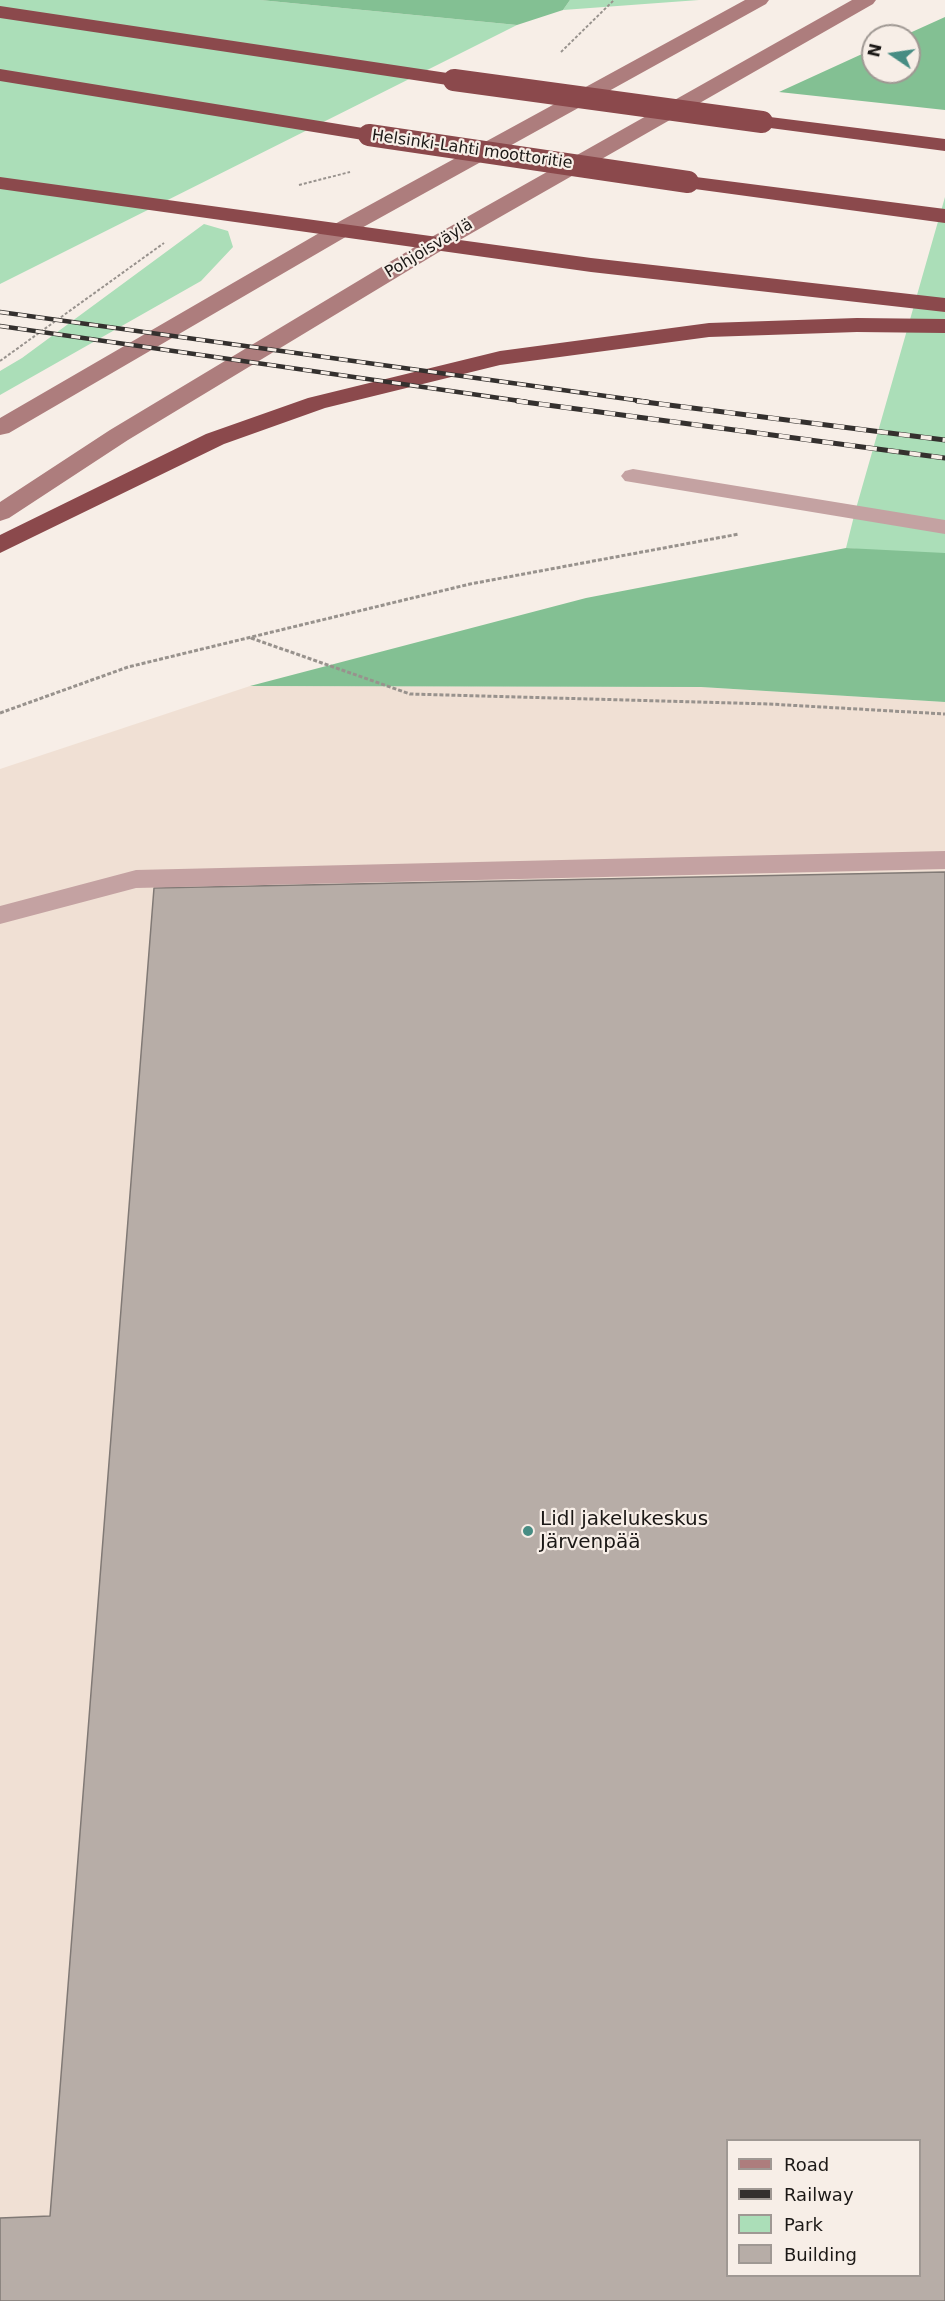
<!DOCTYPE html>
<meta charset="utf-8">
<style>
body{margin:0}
#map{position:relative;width:945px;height:2301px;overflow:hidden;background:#f7eee7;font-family:"DejaVu Sans",sans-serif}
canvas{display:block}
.legend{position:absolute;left:726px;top:2139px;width:195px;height:138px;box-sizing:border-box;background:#f7eee7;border:2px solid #9f9893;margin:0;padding:8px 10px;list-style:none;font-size:18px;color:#1b1816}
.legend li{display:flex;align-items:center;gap:12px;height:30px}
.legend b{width:30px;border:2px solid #9f9893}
.north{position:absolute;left:861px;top:24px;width:60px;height:60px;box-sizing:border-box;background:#f7eee7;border:2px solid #9f9893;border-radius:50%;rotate:283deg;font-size:16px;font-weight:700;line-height:24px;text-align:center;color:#1b1816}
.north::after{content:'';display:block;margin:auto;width:21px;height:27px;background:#478c83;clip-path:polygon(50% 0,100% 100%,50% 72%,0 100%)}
</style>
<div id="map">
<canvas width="945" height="2301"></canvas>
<ul class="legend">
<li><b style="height:8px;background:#ad7d7d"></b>Road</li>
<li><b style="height:8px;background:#34302e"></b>Railway</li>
<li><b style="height:16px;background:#abdeb8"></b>Park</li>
<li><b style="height:16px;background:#b7ada7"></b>Building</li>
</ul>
<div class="north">N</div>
</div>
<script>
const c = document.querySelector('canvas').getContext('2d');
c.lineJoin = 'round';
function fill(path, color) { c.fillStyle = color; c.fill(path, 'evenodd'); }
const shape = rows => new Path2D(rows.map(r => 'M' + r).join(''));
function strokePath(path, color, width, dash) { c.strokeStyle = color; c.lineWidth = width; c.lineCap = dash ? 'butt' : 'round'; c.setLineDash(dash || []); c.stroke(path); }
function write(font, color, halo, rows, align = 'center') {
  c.font = font + ' "DejaVu Sans",sans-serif'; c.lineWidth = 4.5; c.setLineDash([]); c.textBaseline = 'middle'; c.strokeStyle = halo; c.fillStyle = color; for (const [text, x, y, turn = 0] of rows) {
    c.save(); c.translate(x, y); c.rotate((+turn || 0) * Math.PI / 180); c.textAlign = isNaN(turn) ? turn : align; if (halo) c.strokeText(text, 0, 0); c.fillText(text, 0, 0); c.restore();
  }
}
const built = shape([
 [250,686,701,687,945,702,945,2301,0,2301,0,769],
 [728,2140,920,2140,920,2276,728,2276]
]);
const green = shape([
 [0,0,260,0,517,25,0,284],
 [570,0,699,0,563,10],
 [945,197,945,557,846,548,855,512],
 [204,224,228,231,233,247,201,281,0,395,0,371,22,358]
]);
const forest = shape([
 [260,0,570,0,563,10,517,25],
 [945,17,945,110,779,92,873,49,873,72,909,72,909,36,903,36],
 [846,548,945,553,945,702,701,687,250,686,586,598]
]);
const building = shape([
 [945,872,945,2301,0,2301,0,2218,50,2216,154,888,945,872],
 [728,2140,920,2140,920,2276,728,2276,728,2140]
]);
const pathFar1 = shape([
 [561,52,614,0],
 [299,185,350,172],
 [0,361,164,243]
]);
const path = shape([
 [251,638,410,694,769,704,945,714],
 [0,713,128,667,470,584,739,534]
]);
const lane = shape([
 [633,469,945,520,945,534,625,481,621,476,625,471,633,469],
 [945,851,945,869,136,888,0,924,0,906,136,870,945,851]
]);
const secondary = shape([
 [745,0,769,0,766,4,349,235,9,433,0,435,0,418,333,225,745,0],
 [852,0,876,0,873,4,444,249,128,440,9,518,0,521,0,502,110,430,428,239,852,0]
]);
const highway = shape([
 [0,6,454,74,461,76,464,80,461,84,454,86,0,18,0,6],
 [0,69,369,129,376,131,379,135,376,139,369,141,0,81,0,69],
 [762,116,945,139,945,151,755,126,752,122,755,118,762,116],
 [688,176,945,209,945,223,680,187,677,182,680,177,688,176],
 [0,177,591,258,945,298,945,312,591,272,0,189,0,177],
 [857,318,945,319,945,333,857,332,709,337,500,365,325,408,224,444,0,553,0,535,206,434,308,398,500,351,709,323,857,318]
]);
const railFar1 = shape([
 [0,312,649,402],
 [0,326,527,402]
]);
const rail = shape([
 [517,401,945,458],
 [637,401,945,440]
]);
const highwayBridge = shape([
 [454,80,762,122],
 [369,135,688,182]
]);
const markers = [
 [528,1531,6,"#478c83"]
];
const farStreetnames = [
 ["Helsinki-Lahti moottoritie",472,150,8],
 ["Pohjoisväylä",429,249,-31]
];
const poiNames = [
 ["Lidl jakelukeskus",540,1520],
 ["Järvenpää",540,1543]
];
fill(built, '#f0e0d4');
fill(green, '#abdeb8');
fill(forest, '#83c093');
fill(building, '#b7ada7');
strokePath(building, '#807975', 1.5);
strokePath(pathFar1, '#98928d', 2, [3, 2]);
strokePath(path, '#98928d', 3, [4, 2]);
fill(lane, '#c4a2a2');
fill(secondary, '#ad7d7d');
fill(highway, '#8b494c');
strokePath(railFar1, '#34302e', 4.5);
strokePath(rail, '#34302e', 5);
strokePath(railFar1, '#f7eee7', 3, [9]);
strokePath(rail, '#f7eee7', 4, [11]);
strokePath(highwayBridge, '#8b494c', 22);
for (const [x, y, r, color] of markers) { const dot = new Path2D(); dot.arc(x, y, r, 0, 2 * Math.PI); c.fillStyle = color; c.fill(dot); strokePath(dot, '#f7eee7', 2); }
write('16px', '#1b1816', '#f7eee7', farStreetnames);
write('20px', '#1b1816', '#f7eee7', poiNames, 'left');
</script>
